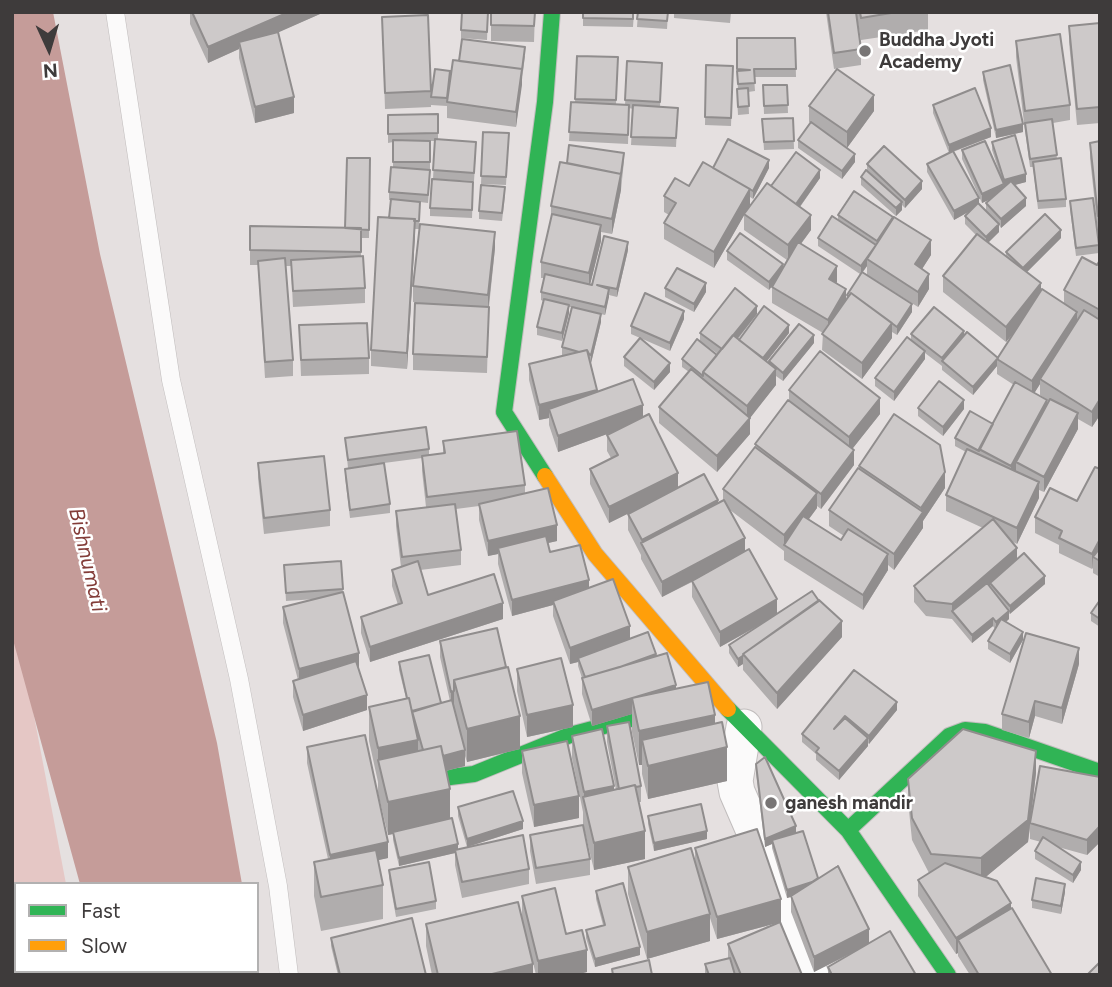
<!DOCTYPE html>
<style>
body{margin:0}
#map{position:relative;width:1112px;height:987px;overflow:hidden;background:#e5e0e0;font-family:Figtree,sans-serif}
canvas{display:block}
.frame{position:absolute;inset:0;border:14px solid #3e3b3b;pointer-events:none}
.legend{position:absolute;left:14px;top:882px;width:245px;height:91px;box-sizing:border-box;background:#fff;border:2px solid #b2b1b1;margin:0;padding:9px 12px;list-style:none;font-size:21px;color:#3e3b3b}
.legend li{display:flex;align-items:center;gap:14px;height:35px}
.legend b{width:35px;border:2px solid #b2b1b1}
.north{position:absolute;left:14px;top:14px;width:70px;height:70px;-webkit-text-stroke:5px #fff;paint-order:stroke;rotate:176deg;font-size:19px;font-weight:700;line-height:28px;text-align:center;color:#3e3b3b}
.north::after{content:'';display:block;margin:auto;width:24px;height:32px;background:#3e3b3b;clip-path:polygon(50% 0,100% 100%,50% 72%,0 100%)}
</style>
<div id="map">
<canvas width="1112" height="987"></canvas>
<div class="frame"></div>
<ul class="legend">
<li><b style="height:9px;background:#30b455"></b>Fast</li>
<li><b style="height:9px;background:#ff9f0a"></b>Slow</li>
</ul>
<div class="north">N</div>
</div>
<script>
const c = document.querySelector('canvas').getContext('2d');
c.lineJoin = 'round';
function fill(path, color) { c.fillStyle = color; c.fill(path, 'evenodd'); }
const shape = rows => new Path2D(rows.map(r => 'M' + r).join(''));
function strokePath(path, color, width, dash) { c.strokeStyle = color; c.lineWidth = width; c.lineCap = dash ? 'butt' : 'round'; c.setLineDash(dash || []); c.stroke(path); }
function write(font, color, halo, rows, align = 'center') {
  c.font = font + ' Figtree,sans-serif'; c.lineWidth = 5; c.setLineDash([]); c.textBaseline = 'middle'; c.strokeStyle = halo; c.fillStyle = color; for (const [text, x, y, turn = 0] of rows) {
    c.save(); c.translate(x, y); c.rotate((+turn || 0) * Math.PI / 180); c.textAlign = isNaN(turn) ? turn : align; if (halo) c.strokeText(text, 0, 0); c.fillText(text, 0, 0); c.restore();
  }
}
const green = shape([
 [12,617,18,632,66,884,16,884,16,971,82,971,83,975,12,975]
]);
const water = shape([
 [12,12,53,12,100,254,217,743,242,884,80,884,12,636],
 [257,970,258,975,105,975,104,971]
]);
const lane = shape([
 [115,12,171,380,239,679,278,886,289,975]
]);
const street = shape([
 [744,727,735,781,737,792,767,861,789,938,811,975]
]);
const fast = shape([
 [545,476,504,412,545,102,552,12],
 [728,709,848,830,948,975],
 [395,784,474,774,570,735,683,705],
 [848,830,949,736,965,730,985,732,1100,772]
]);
const slow = shape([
 [545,476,595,554,728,709]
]);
const wall = shape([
 [190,12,320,12,320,14,278,32,294,113,255,123,239,58,239,49,208,63,190,24],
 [488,12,487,40,461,38,461,30],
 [491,12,535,12,534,42,491,41],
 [583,12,634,12,633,27,583,26],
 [638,12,668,12,667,29,637,27],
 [674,12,731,12,730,23,674,18],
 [826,12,856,12,861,49,861,65,834,69],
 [856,12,928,12,928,30,861,40],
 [382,17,431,91,431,107,385,109],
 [1100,23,1100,123,1077,125,1069,42,1069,26],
 [737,38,795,38,796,77,754,77,755,91,748,92,749,114,738,115,737,97,737,89,738,89,737,77],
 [1016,41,1070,105,1070,120,1053,123,1057,159,1066,199,1066,207,1038,209,1033,167,1030,167,1025,131,1016,57],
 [525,56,516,127,447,118,447,106,431,105,431,97,449,83,459,61],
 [577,56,618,57,616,104,625,105,627,61,662,63,660,107,678,108,676,147,631,145,633,109,629,108,628,144,569,141,571,102,575,102],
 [706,65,733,66,731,126,705,125],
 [983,72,1023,132,996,138,983,80],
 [763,85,787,85,788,113,764,114],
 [933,105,991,137,953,152,979,204,986,210,986,203,990,199,982,203,962,159,962,150,1000,174,992,150,992,142,1026,182,1014,185,1026,206,1001,228,999,225,999,232,988,242,1006,256,1006,252,1061,238,1027,272,1041,291,1064,303,1064,290,1097,265,1100,260,1100,415,1092,427,1078,419,1078,429,1044,492,1039,490,1039,498,1017,544,1011,541,1017,559,1045,584,1009,614,1009,619,1006,622,1023,640,1010,663,988,649,988,641,995,629,993,626,972,643,952,619,926,616,914,602,914,586,983,528,946,511,946,495,966,452,955,446,955,438,993,424,1014,385,997,374,997,366,973,395,942,370,942,366,925,353,925,359,894,401,875,386,875,378,911,341,911,334,964,335,998,358,1014,333,1006,342,943,292,943,276,976,235,965,224,965,216,970,211,954,220,927,172,927,164,949,153,933,113],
 [1040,384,1040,395,1049,401,1047,404,1034,393],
 [809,106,874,111,847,148,855,162,842,179,798,148,798,140,810,122,809,122],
 [438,114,438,139,476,150,474,181,433,179,435,141,430,141,430,178,428,203,420,202,419,229,415,229,407,369,371,366,371,350,391,200,389,200,389,192,393,167,393,142,388,143,388,115],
 [793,118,794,149,764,150,762,119],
 [483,132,509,133,506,185,481,184],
 [1100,141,1100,231,1098,232,1090,158,1090,143],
 [370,158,369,238,361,238,361,256,365,288,365,303,293,307,291,266,286,266,293,360,293,376,265,378,258,265,250,265,250,226,345,228],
 [624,161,621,190,612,234,601,232,601,241,590,284,592,285,628,250,617,297,609,295,605,315,596,313,601,322,591,363,597,392,643,417,678,488,718,503,723,501,723,489,755,448,755,444,789,400,789,390,880,414,853,448,854,465,821,509,817,506,817,508,809,519,841,540,844,536,829,526,829,510,859,468,859,466,945,488,923,521,923,528,894,570,888,565,888,570,863,610,784,560,784,551,730,510,745,551,777,613,842,637,777,709,743,670,743,664,738,667,729,653,729,645,760,625,720,647,692,597,692,582,662,597,641,559,641,555,628,530,628,514,651,502,609,523,590,484,590,469,611,458,607,451,607,435,615,431,558,452,549,425,549,418,539,420,529,380,529,364,562,356,562,347,572,307,569,307,569,313,562,341,537,335,537,327,543,301,541,300,541,292,544,278,541,278,541,262,551,219,551,206,567,163],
 [867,164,922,189,905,208,902,205,902,210,896,216,861,185,861,177,867,171],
 [713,168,769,168,753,199,750,197,750,205,746,212,771,186,820,178,800,207,811,230,801,244,837,282,836,283,846,300,847,295,860,274,818,246,818,238,838,219,838,215,931,255,922,269,929,289,918,307,867,275,867,266,863,272,912,312,897,335,892,332,892,338,862,379,822,350,823,333,772,303,772,287,773,285,769,290,727,260,727,251,783,268,787,260,744,230,744,215,714,268,664,239,664,223,669,215,664,212,664,196,689,186],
 [473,190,472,218,430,216,430,208],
 [505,196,502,221,479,219,479,211],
 [1070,201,1099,245,1099,253,1076,256,1070,209],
 [495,248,489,307,487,373,413,370,413,354,428,304,413,302,413,286],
 [665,288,706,292,694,312,665,297],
 [757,314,738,339,739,340,789,333,766,362,769,363,769,361,814,343,783,381,776,376,776,385,749,418,750,434,717,472,659,423,659,407,689,372,682,367,682,359,718,354,700,341,700,333],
 [684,319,670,351,631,334,631,326],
 [299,325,369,358,369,374,301,376],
 [624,357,670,372,654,390,624,366],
 [918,408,964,409,943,436,918,416],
 [345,438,429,449,429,455,443,453,443,441,525,485,525,494,557,541,548,543,550,552,589,588,630,639,656,656,676,689,715,724,727,781,648,799,642,774,642,765,639,765,632,732,632,714,592,726,582,694,582,678,578,666,578,662,570,664,553,616,553,605,512,616,498,564,498,554,488,556,479,520,479,506,456,509,461,550,461,565,420,570,428,595,503,619,370,662,361,633,361,617,398,605,392,586,392,570,401,567,396,526,396,511,426,507,422,471,422,458,384,463,390,504,390,513,350,518,345,477,345,469,348,468],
 [258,463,330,510,330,526,264,534,258,478],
 [1100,469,1100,577,1093,573,1093,568,1092,569,1059,553,1059,545,1035,533,1035,517,1077,501],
 [341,561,343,594,367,710,303,731,293,697,293,681,298,680,283,623,283,607,316,599,286,601,284,565],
 [1100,600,1100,627,1091,621,1091,613],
 [440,641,520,749,467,762,465,756,465,766,446,771,450,819,458,849,529,869,529,884,462,898,455,865,455,853,399,866,393,840,393,834,388,835,378,793,378,782,369,741,369,707,406,698,399,670,399,662,441,703,450,701,440,657],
 [1079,664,1062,724,1035,716,1029,738,1002,730,1002,714],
 [517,669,573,727,527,737,517,691],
 [854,670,897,710,869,744,868,743,868,746,839,780,816,760,816,754,802,742,802,734],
 [607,726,641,786,641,802,639,802,645,859,594,870,583,824,583,812,572,758,572,736,614,790,616,790,607,742],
 [307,747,388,858,378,860,383,885,383,919,321,931,314,896,314,862,328,859,307,763],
 [522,751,579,818,534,827,522,773],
 [756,764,796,833,818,878,869,943,916,975,828,975,828,967,850,954,814,972,791,912,791,897,787,898,772,848,772,844,765,847,756,773],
 [1036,773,1031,816,1100,777,1100,842,1087,855,1058,847,1081,870,1073,883,1035,859,1035,851,1041,842,1030,839,1030,828,1028,842,985,877,1011,908,1052,975,970,975,958,956,958,953,956,954,918,896,918,880,929,873,912,840,908,801,908,779],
 [458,807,523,829,467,847,458,816],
 [648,816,707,839,654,851,648,824],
 [530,835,590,859,590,875,536,884,530,851],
 [695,848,781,922,717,939,710,918,710,941,647,959,628,894,628,867,695,862],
 [389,870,436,901,436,909,396,917,389,878],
 [596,891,640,955,595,967,586,938,586,930,603,925,596,899],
 [1065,892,1061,914,1032,908,1032,900],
 [522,896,566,934,587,972,575,975,536,975,528,942,533,975,432,975,426,946,426,924,522,916],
 [331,938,426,975,338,975,331,946],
 [728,944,802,975,705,975,705,964,728,958]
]);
const shadedWall = shape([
 [289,12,320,12,320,14,241,49,239,42,239,49,208,63,208,47],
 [522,69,522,85,516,127,516,112],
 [874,95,874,111,847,148,847,132],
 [294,97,294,113,255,123,255,107],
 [1023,124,1023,132,996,138,996,130],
 [991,128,991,137,949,153,949,145],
 [855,154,855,162,842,179,842,171],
 [769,160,769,168,753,199,753,191],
 [820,170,820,178,796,212,796,204],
 [621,174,621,190,612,234,612,219],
 [1026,174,1026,182,1004,188,1004,193,982,203,982,194,1004,185,1004,180],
 [922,181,922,189,905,208,905,200],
 [750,189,750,205,714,268,714,252],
 [979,198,979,206,954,220,954,211],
 [1026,198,1026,206,1001,228,1001,219],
 [902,202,902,210,896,216,896,208],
 [811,215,811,230,788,261,788,245],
 [1100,215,1100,231,1098,232,1098,216],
 [415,219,415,235,407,369,407,353],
 [999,224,999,232,986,245,986,237],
 [601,225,601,241,589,289,589,273],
 [1061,230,1061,238,1023,276,1023,268],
 [495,232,495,248,488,311,488,295],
 [931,240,931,255,915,280,915,264],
 [628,242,628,250,617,297,617,289],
 [876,245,867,259,867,266,861,274,861,266],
 [783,264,783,272,769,290,769,282],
 [837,266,837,282,829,294,829,279],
 [929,274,929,289,918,307,918,292],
 [706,283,706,292,694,312,694,304],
 [1041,283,1041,299,1006,342,1006,327],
 [609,289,609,297,605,315,605,307],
 [846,289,846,304,828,336,828,320],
 [912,304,912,312,897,335,897,327],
 [569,305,569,313,562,341,562,333],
 [757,306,757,314,722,358,722,350],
 [684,311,684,319,670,351,670,343],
 [1077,312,1077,327,1040,379,1040,384,1032,397,1032,381],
 [601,314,601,322,591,363,591,355],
 [892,323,892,338,862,379,862,363],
 [789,325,789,333,763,366,763,358],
 [964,331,964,339,942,361,942,366,942,358],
 [814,335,814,343,783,381,783,373],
 [925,351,925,359,894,401,894,392],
 [997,359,997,366,973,395,973,387],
 [670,363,670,372,654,390,654,382],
 [776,369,776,385,747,422,747,406],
 [597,390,597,406,549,409,549,418,539,420,539,405],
 [880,398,880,414,849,453,849,437],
 [1100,399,1100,415,1092,427,1092,412],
 [964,400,964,409,943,436,943,427],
 [1047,400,1047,415,1016,462,1016,472,1011,482,1011,466],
 [643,405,643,421,558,452,558,436],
 [1078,413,1078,429,1044,492,1044,477],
 [750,418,750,434,717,472,717,456],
 [854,450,854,465,821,509,821,494],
 [945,472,945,488,923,521,923,528,894,570,894,554,921,515,921,508],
 [678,473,678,489,609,523,609,507],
 [1039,482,1039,498,1017,544,1017,528],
 [817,493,817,508,788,547,784,545,784,551,784,535],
 [718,500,718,516,642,544,642,540],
 [557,525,557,541,500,554,498,548,498,554,488,556,488,541],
 [745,538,745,554,662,597,662,582],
 [1100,539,1100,554,1093,557,1092,569,1092,554],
 [1017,548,1017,564,990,583,990,588,952,611,952,620,952,604],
 [888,554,888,570,863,610,863,595],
 [1045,576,1045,584,1010,614,1010,606],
 [589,580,589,596,553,601,553,605,512,616,512,600],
 [777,599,777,615,720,647,720,632],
 [503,603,503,619,370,662,370,647],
 [1009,611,1009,619,996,630,996,622],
 [993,618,993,626,972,643,972,635],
 [842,621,842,637,777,709,777,693],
 [630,626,630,642,578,658,578,662,570,664,570,648],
 [1023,632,1023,640,1010,663,1010,654],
 [1079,648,1079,664,1062,724,1062,708],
 [359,653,359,669,299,684,299,669],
 [656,654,656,662,586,680],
 [743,656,743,664,738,667,738,659],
 [676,685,676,701,632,698],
 [454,691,454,707,451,707,451,692],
 [367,695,367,710,303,731,303,715],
 [632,698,632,714,592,726,592,710],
 [1035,701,1035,716,1029,738,1029,722],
 [897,702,897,710,869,744,869,736],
 [573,705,573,727,527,737,527,715],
 [715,715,715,749,642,740,642,765,639,765,639,731],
 [520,716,520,749,467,762,467,729],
 [868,738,868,746,839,780,839,771],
 [418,740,418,774,378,760,378,782,378,748],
 [727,747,727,781,648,799,648,766],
 [465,750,465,766,425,776,425,760],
 [1036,751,1036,773,1028,842,981,881,981,858],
 [614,786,614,808,584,800,584,792],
 [450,789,450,822,388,835,388,802],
 [579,796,579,818,534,827,534,805],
 [523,821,523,829,467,847,467,839],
 [796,826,796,834,772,840,772,844,765,847,765,839],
 [1100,826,1100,842,1087,855,1087,840],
 [645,831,645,859,594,870,594,843],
 [707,831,707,839,654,851,654,843],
 [388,842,388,858,330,871,330,855],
 [458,844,458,852,455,850,455,853,399,866,399,858],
 [1081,862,1081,870,1073,883,1073,875],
 [819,880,819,888,787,898,787,890],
 [1065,884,1065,892,1061,914,1061,906],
 [781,899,781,922,717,939,717,917],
 [1011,903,1011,919,958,940,958,953,956,954,956,938],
 [710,914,710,941,647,959,647,932],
 [869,929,869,944,814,972,814,957],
 [640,947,640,955,595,967,595,959],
 [587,950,587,972,575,975,538,975,538,961],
 [533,964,533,975,488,975]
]);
const building = shape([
 [192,12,289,12,208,47,192,12],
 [462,12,488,12,487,32,461,30,462,12],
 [491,12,535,12,534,26,491,25,491,12],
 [583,12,633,12,633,19,583,18,583,12],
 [638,12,668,12,667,21,637,19,638,12],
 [828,12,856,12,861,49,834,53,828,12],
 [860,12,897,12,861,18,860,12],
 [428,15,431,91,385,93,382,17,428,15],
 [1100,23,1100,107,1077,109,1069,26,1100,23],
 [278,32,294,97,255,107,239,42,278,32],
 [1060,34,1070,105,1025,111,1016,41,1060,34],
 [737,38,795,38,796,69,754,69,755,83,738,84,737,71,750,70,737,69,737,38],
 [462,39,525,47,522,70,522,69,459,61,462,39],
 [577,56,618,57,616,100,575,99,577,56],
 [453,60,522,69,516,112,447,102,453,60],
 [627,61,662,63,660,102,625,100,627,61],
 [706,65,733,66,731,118,705,117,706,65],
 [1010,65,1023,124,996,130,983,72,1010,65],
 [435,69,450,71,447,98,431,97,435,69],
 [837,69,874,95,847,132,809,106,837,69],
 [763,85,787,85,788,105,764,106,763,85],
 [748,88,749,106,738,107,737,89,748,88],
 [975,88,991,128,949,145,933,105,975,88],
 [571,102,629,105,628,135,569,132,571,102],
 [633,105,678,108,676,138,631,137,633,105],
 [438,114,438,133,388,134,388,115,438,114],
 [793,118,794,141,764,142,762,119,793,118],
 [1052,119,1057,155,1030,159,1025,123,1052,119],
 [811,122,855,154,842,171,798,140,811,122],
 [483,132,509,133,506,177,481,176,483,132],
 [1015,135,1026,174,1004,180,992,142,1015,135],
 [435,139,476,142,474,173,433,170,435,139],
 [728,139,769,160,753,191,713,168,728,139],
 [393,140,430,141,430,162,393,162,393,140],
 [985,141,1004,184,982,194,962,150,985,141],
 [1100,141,1100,215,1098,216,1090,143,1100,141],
 [569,145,624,153,621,174,567,163,569,145],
 [884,146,922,181,905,200,867,164,884,146],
 [953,151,979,198,954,211,927,164,953,151],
 [796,152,820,170,796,204,771,186,796,152],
 [347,158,370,158,369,230,345,228,347,158],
 [1061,158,1066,199,1038,201,1033,162,1061,158],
 [560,162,621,174,612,219,551,206,560,162],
 [703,162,750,189,714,252,664,223,676,203,664,196,675,178,689,186,703,162],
 [391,167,430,170,428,195,389,192,391,167],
 [866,170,902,202,896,208,861,177,866,170],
 [432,179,473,182,472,210,430,208,432,179],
 [1011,181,1026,198,1001,219,986,203,1011,181],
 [767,183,811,215,788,245,744,214,767,183],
 [481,185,505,187,502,213,479,211,481,185],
 [854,191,893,217,877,241,838,215,854,191],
 [1093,198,1099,245,1076,248,1070,201,1093,198],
 [391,199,420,202,419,221,414,221,415,219,389,218,391,199],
 [978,203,999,224,986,237,965,216,978,203],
 [552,214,601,225,589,273,541,262,552,214],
 [1045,214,1061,230,1023,268,1006,252,1045,214],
 [832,216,876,245,861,266,818,238,832,216],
 [378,217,415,219,407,353,371,350,378,217],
 [894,217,931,240,915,264,929,274,918,292,867,259,894,217],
 [420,224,495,232,488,295,413,286,420,224],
 [250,226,361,228,361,252,250,250,250,226],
 [740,233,783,264,769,282,727,251,740,233],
 [977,234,1041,283,1006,327,943,276,977,234],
 [604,236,628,242,617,289,597,285,609,289,605,307,541,292,545,274,592,285,604,236],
 [798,242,837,266,829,279,846,289,828,320,772,287,798,242],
 [363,256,365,288,293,291,291,260,363,256],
 [1082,257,1097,265,1100,260,1100,310,1064,290,1082,257],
 [285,258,293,360,265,362,258,261,285,258],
 [677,268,706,283,694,304,665,288,677,268],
 [862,272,912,304,897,327,851,293,849,296,847,295,862,272],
 [735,288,757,306,722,349,700,333,735,288],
 [1042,289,1077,312,1032,381,997,359,1042,289],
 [645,293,684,311,670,343,631,326,645,293],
 [851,293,892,323,862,363,822,334,851,293],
 [544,299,569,305,562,333,537,327,544,299],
 [415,303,489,307,487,357,413,354,415,303],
 [764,306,789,325,763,358,739,340,764,306],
 [572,307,601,314,591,355,589,354,587,350,579,352,562,347,572,307],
 [934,307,964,331,942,358,911,334,934,307],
 [1084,310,1100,320,1100,399,1092,412,1040,379,1084,310],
 [367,323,369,358,301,360,299,325,367,323],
 [799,324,814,335,783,373,769,361,799,324],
 [967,332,998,358,973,387,942,361,967,332],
 [733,335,776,369,747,406,703,372,733,335],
 [907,337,925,351,894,392,875,378,907,337],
 [640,338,670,363,654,382,624,357,640,338],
 [697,339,717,355,703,372,703,376,682,359,697,339],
 [587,350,597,390,539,405,529,364,587,350],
 [820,351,880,398,849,437,789,390,820,351],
 [691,369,750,418,717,456,659,407,691,369],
 [633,379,643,405,558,436,549,409,633,379],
 [939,381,964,400,943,427,918,408,939,381],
 [1015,382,1047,400,1011,466,979,449,1015,382],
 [1050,399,1078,413,1044,477,1016,462,1050,399],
 [788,400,854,450,821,494,755,444,788,400],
 [970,411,993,424,979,451,955,438,970,411],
 [649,414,678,473,609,507,590,469,618,455,607,435,649,414],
 [894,414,940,445,945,472,921,508,859,466,894,414],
 [426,427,429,449,348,460,345,438,426,427],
 [517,431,525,485,427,497,422,456,445,453,443,441,517,431],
 [755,447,817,493,784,535,723,489,755,447],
 [967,449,1039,482,1017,528,946,495,967,449],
 [324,456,330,510,264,518,258,463,324,456],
 [384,463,390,504,350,510,345,469,384,463],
 [1095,467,1100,469,1100,539,1092,554,1059,538,1062,531,1035,517,1050,488,1077,501,1095,467],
 [858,468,923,512,894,554,829,510,858,468],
 [704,474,718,500,642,540,628,514,704,474],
 [548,488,557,525,488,541,479,504,548,488],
 [724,500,745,538,662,582,641,543,724,500],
 [455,504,461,550,402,557,396,511,455,504],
 [803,516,841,540,848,529,888,554,863,595,784,545,803,516],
 [993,519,1017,548,952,604,926,601,914,586,993,519],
 [546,536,550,552,580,545,589,580,512,600,498,548,546,536],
 [1100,548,1100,561,1093,557,1100,548],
 [749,549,777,599,720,632,692,581,749,549],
 [1024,553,1045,576,1010,606,990,583,1024,553],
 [341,561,343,589,286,593,284,565,341,561],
 [418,561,428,595,494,574,503,603,370,647,361,617,402,603,392,570,418,561],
 [613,579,630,626,570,648,553,601,613,579],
 [987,583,1009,611,996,622,993,618,972,635,952,611,987,583],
 [812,591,819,601,743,654,744,655,738,659,729,645,812,591],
 [343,592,359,653,299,669,283,607,343,592],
 [819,600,842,621,777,693,743,654,819,600],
 [1100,600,1100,619,1091,613,1100,600],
 [1001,619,1023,632,1010,654,988,641,1001,619],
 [497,628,506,667,454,680,454,691,451,692,440,641,497,628],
 [648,632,656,654,620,667,585,677,578,658,648,632],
 [1026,633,1079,648,1062,708,1035,701,1029,722,1002,714,1026,633],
 [667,653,676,685,592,710,582,678,667,653],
 [429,655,441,703,412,712,409,698,407,698,399,662,429,655],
 [561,658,573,705,527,715,517,669,561,658],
 [356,661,367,695,303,715,293,681,356,661],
 [508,667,520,716,467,729,454,680,508,667],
 [854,670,897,702,869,736,845,716,834,729,845,718,868,738,839,771,816,752,819,748,802,734,854,670],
 [708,682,715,715,639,731,632,698,708,682],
 [409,698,418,740,378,748,369,707,409,698],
 [452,700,465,750,443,756,441,746,423,750,412,711,452,700],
 [629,722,641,786,636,787,635,785,619,789,607,726,629,722],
 [722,722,727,747,648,766,642,740,722,722],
 [602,729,614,786,584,792,572,736,602,729],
 [963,729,1036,751,1028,820,981,858,931,854,912,818,908,779,963,729],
 [365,735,388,842,330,855,307,747,365,735],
 [567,741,579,796,534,805,522,751,567,741],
 [441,746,450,789,388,802,378,760,441,746],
 [765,757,796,826,765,839,756,764,765,757],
 [1040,766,1100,777,1100,826,1087,840,1030,823,1040,766],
 [635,785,645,831,594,843,583,797,635,785],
 [513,791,523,821,467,839,458,807,513,791],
 [701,804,707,831,654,843,648,816,701,804],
 [452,818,458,844,399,858,393,832,452,818],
 [583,825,590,859,536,868,530,835,583,825],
 [757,829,781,899,717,917,695,848,757,829],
 [803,831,818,878,812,882,787,890,772,840,803,831],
 [523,835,529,869,462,882,455,850,523,835],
 [1043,837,1081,862,1073,875,1035,851,1043,837],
 [691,848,710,914,647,932,628,867,691,848],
 [376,850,383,885,321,897,314,862,376,850],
 [429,862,436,901,396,909,389,870,429,862],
 [945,863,997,881,1011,903,956,938,918,880,945,863],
 [838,866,869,929,814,957,791,896,838,866],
 [1036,878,1065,884,1061,906,1032,900,1036,878],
 [623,883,640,947,595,959,586,930,605,925,596,891,623,883],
 [555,888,566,934,582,930,587,950,538,961,522,896,555,888],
 [518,902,533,964,488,975,438,975,426,924,518,902],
 [1012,908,1052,975,979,975,958,940,1012,908],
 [412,918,426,975,340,975,331,938,412,918],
 [780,922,802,975,741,975,728,944,780,922],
 [890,931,916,975,832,975,828,967,890,931],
 [730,958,735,975,709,975,705,964,730,958],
 [649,960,652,975,613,975,612,969,649,960],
 [1100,962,1100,975,1087,975,1100,962]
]);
const markers = [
 [865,51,7,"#787575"],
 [771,803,7,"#787575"]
];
const poiNames = [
 ["Buddha Jyoti",879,40],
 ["Academy",879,62],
 ["ganesh mandir",785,803]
];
const waterNames = [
 ["Bishnumati",87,560,77]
];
fill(green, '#e5c7c5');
fill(water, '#c59c99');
strokePath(lane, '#c1bdbd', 19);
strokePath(street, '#c1bdbd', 37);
strokePath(fast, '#c1bdbd', 18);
strokePath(slow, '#c1bdbd', 18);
strokePath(lane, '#fbfafa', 18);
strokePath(street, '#fbfafa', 35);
strokePath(fast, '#30b455', 16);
strokePath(slow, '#ff9f0a', 16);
fill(wall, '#b0adad');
fill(shadedWall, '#908d8d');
fill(building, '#cdc9c9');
strokePath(building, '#908d8d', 2);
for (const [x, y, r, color] of markers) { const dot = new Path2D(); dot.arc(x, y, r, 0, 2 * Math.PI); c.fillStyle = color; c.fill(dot); strokePath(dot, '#fff', 2.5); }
write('bold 19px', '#3e3b3b', '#fff', poiNames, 'left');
write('italic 21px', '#833c38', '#fff', waterNames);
</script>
